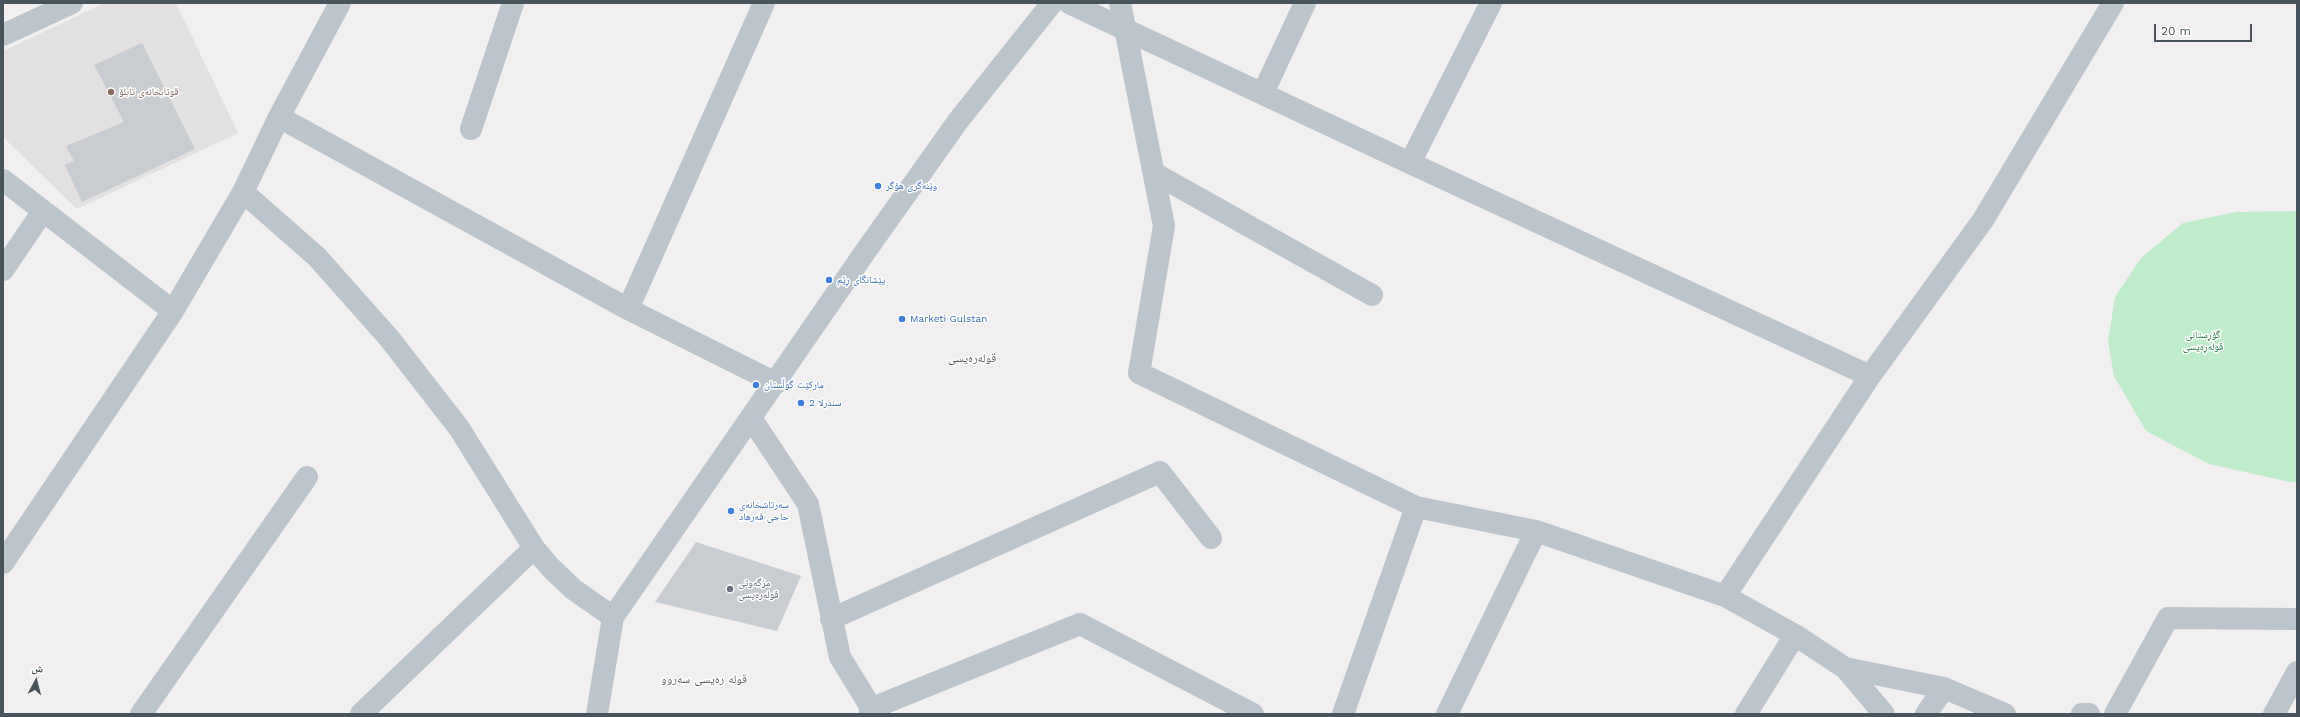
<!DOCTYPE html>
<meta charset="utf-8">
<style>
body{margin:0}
#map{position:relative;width:2300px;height:717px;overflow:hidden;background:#f1efef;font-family:"Work Sans","Noto Naskh Arabic",sans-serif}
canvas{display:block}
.frame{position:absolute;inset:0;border:4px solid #48545b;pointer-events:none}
.north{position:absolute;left:16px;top:661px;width:40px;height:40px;-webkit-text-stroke:3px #fff;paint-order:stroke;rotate:7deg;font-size:11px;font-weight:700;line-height:16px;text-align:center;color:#48545b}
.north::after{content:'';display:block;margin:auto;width:14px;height:18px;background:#48545b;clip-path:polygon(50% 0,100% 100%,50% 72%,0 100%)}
.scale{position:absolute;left:2154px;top:24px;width:98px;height:18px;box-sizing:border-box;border:2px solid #48545b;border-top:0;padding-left:5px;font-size:12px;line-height:14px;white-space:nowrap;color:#48545b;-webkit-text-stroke:3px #fff;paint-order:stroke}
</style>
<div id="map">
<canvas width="2300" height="717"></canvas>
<div class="frame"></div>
<div class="north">ش</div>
<div class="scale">20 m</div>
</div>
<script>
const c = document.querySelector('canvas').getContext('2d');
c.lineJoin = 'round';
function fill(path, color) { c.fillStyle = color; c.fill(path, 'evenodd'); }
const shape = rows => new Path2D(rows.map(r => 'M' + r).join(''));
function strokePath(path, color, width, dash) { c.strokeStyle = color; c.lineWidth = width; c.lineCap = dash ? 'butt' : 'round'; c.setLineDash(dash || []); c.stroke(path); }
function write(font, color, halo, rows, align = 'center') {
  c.font = font + ' "Work Sans","Noto Naskh Arabic",sans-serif'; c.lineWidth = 3; c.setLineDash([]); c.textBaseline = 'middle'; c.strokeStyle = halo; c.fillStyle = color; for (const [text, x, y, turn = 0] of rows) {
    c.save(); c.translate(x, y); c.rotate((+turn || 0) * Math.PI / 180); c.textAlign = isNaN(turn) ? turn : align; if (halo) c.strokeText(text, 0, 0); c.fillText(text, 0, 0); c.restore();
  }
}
const education = shape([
 [105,3,176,3,238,133,77,209,3,137,3,51]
]);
const green = shape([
 [2297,211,2297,482,2290,482,2209,464,2146,431,2114,376,2108,341,2115,297,2141,258,2183,223,2236,212]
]);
const building = shape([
 [142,43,195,149,82,202,65,165,74,161,66,146,124,122,94,65],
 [696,542,801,576,777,631,655,602]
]);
const minor = shape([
 [1069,3,1410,163,1870,376],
 [1120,3,1164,226,1139,373,1416,507,1536,531,1725,596,1795,635,1845,668,1884,714],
 [3,35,72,3],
 [1263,93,1305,3],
 [279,117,628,309,776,383],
 [471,129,513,3],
 [1410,163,1491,3],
 [1154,173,1372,295],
 [3,180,173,311],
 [243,192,317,257,389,338,459,428,534,548,550,567,573,589,613,617,865,252,958,121,1052,3],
 [3,270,43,211],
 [628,309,764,3],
 [751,418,808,504,840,657,875,714],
 [3,563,173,311,243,192,279,117,340,3],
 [1725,596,1870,376,1983,220,2113,3],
 [831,619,1160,472,1211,538],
 [1845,668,1944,688,2005,714],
 [141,714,307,477],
 [361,714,534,548],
 [597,714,613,617],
 [870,714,870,709,1080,624,1253,714],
 [1343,714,1416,507],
 [1447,714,1536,531],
 [1746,714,1795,635],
 [1926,714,1944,688],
 [2082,714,2089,714],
 [2115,714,2168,618,2297,619],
 [2274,714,2297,672]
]);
const markers = [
 [111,92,4,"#8d6e63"],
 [878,186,4,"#3f7fe0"],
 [829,280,4,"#3f7fe0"],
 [902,319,4,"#3f7fe0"],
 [756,385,4,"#3f7fe0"],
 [801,403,4,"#3f7fe0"],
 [731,511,4,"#3f7fe0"],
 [730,589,4,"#6b7280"]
];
const educationNames = [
 ["قوتابخانەی تابلۆ",119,92]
];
const shopNames = [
 ["وێنەگری هۆگر",886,186],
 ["پێشانگای ڕێم",837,280],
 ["Marketi Gulstan",910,319],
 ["مارکێت گوڵستان",764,385],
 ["سندرلا 2",809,403],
 ["سەرتاشخانەی",739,505],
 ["حاجی فەرهاد",739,517]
];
const parkNames = [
 ["گۆڕستانی",2203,335],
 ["قولەڕەیسی",2203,347]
];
const worshipNames = [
 ["مزگەوتی",738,583],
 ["قولەرەیسی",738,595]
];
const quarterNames = [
 ["قولەرەیسی",972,358],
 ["قولە رەیسی سەروو",704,679]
];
fill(education, '#e2e0e0');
fill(green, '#bfeccb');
fill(building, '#c9ccd1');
strokePath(minor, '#bbc5cb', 22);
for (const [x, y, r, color] of markers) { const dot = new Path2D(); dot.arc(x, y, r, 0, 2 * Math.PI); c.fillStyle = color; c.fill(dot); strokePath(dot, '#fff', 1.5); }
write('10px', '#785e54', '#fff', educationNames, 'left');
write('10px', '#366cbe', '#fff', shopNames, 'left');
write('10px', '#1c793e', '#fff', parkNames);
write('10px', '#5b616d', '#fff', worshipNames, 'left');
write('12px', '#5c6063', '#fff', quarterNames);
</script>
